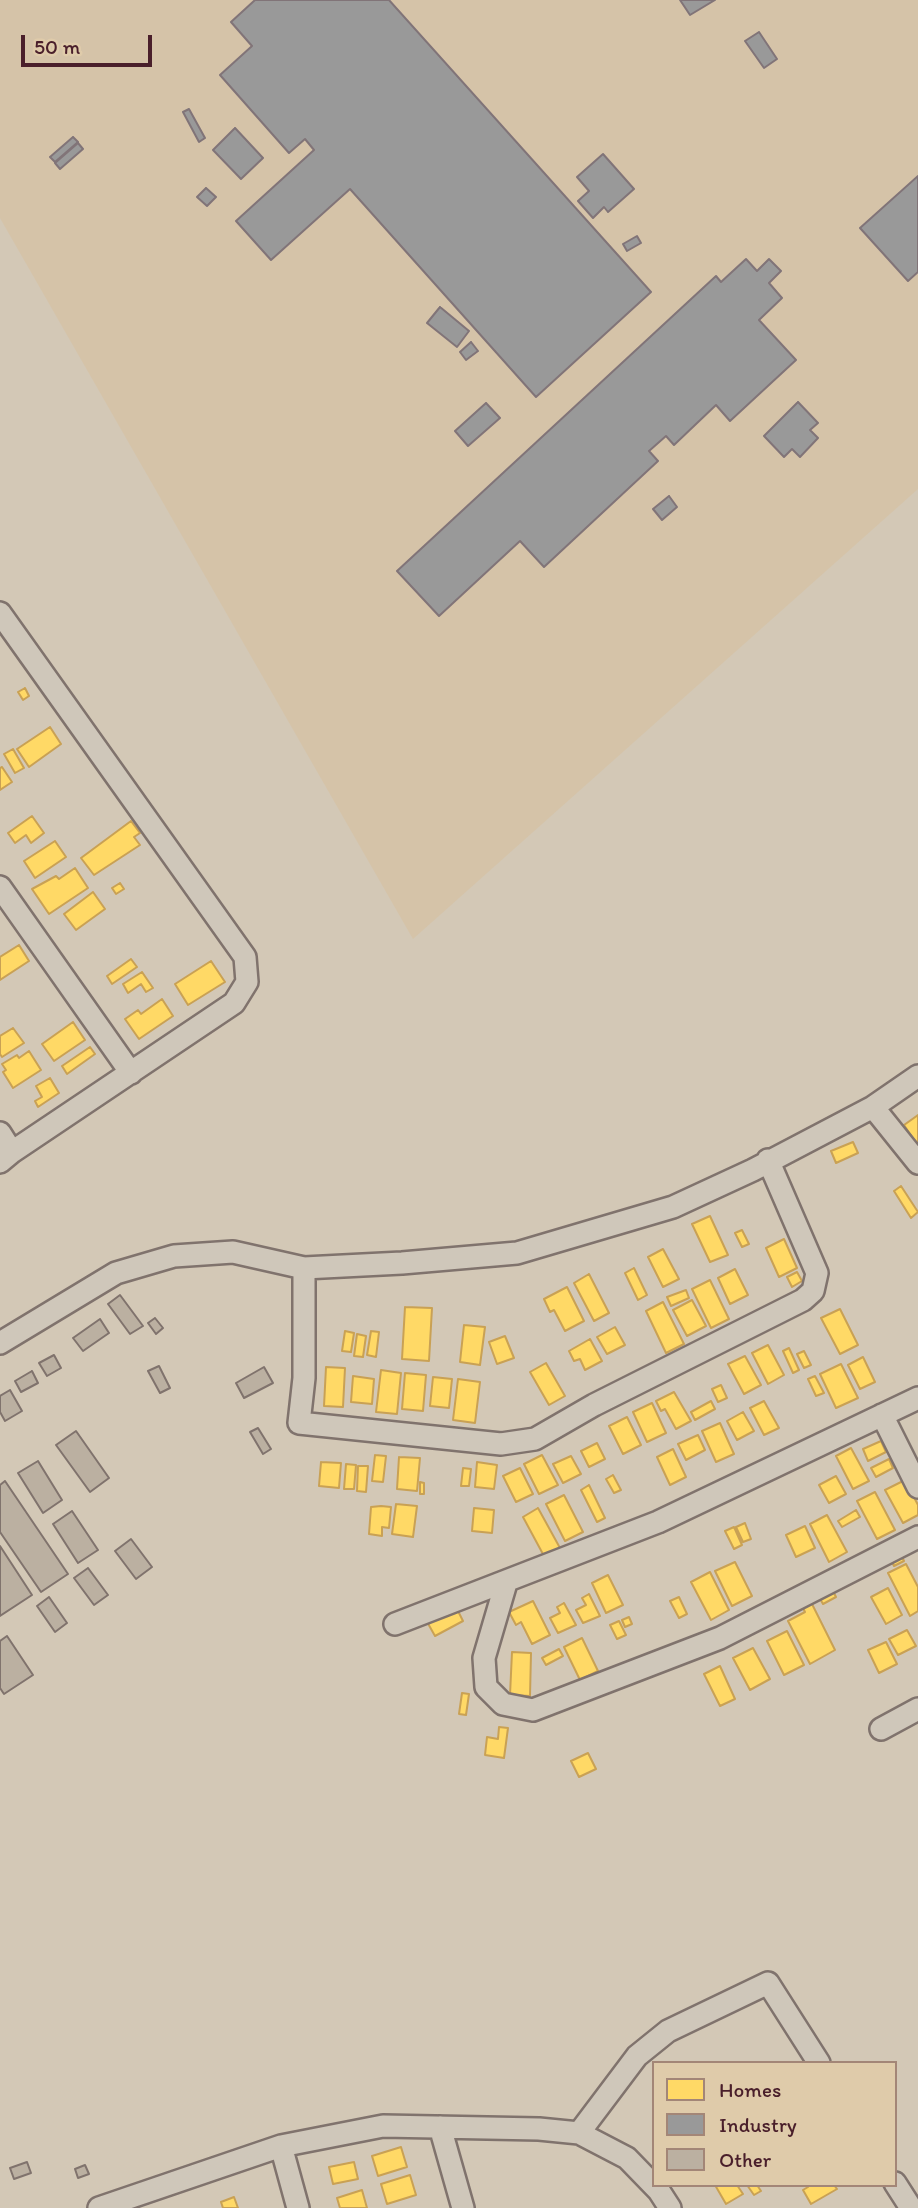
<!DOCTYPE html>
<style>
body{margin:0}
#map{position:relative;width:918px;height:2208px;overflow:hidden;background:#d3c8b6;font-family:Itim,sans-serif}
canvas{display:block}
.legend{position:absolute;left:652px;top:2061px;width:245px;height:126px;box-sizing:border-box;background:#dfcbaa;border:2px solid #a38677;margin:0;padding:9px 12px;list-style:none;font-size:21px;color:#4a1f2b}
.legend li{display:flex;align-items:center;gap:14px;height:35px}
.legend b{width:35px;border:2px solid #a38677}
.scale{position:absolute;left:21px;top:35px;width:131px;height:32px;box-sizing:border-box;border:4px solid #4a1f2b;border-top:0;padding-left:9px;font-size:21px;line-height:24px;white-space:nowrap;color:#4a1f2b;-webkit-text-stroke:5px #dfcbaa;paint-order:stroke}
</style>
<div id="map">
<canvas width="918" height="2208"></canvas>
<ul class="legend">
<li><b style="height:19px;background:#ffd966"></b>Homes</li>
<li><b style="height:19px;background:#999"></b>Industry</li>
<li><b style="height:19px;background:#bbb0a1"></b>Other</li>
</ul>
<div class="scale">50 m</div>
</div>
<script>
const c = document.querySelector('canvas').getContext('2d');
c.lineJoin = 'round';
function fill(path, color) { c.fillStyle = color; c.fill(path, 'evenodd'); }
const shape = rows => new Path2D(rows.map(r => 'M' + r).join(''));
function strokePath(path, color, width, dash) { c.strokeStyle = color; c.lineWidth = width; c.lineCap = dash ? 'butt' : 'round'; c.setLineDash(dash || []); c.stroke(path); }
const built = shape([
 [0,0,918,0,918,489,413,939,0,218]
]);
const homes = shape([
 [25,688,29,696,23,700,18,692,25,688],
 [50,727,61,744,29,767,17,749,50,727],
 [13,749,24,768,15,773,4,754,13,749],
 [2,767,12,782,0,790,0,768,2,767],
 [32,816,44,833,31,843,26,835,15,843,8,833,32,816],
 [131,821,140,833,134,837,140,845,94,875,81,858,131,821],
 [55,841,66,857,35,878,24,861,55,841],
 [75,868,88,888,49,914,32,889,56,876,59,879,75,868],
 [120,883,124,889,116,894,112,888,120,883],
 [93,892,105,909,76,930,64,914,93,892],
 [19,945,29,961,0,980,0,957,19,945],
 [131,959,137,967,112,984,107,976,131,959],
 [211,961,225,982,188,1005,175,984,211,961],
 [142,972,153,988,146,992,141,984,128,993,123,984,142,972],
 [162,999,173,1016,139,1039,125,1019,138,1010,141,1014,162,999],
 [73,1022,85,1040,54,1061,42,1044,73,1022],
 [13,1028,24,1043,2,1057,0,1054,0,1036,13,1028],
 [90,1047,95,1054,67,1074,62,1066,90,1047],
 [29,1051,41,1070,13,1088,3,1072,6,1070,2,1064,17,1055,19,1058,29,1051],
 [50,1078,59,1093,38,1107,35,1101,42,1097,36,1086,50,1078],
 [918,1115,918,1146,904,1125,918,1115],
 [853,1142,858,1153,836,1163,831,1151,853,1142],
 [901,1186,918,1212,911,1218,894,1191,901,1186],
 [710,1216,728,1255,710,1262,692,1224,710,1216],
 [742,1230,749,1244,742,1247,735,1233,742,1230],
 [784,1239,797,1268,779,1277,766,1248,784,1239],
 [663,1249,679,1279,663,1287,648,1257,663,1249],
 [634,1268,647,1295,638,1300,625,1273,634,1268],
 [735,1269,748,1295,730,1304,718,1278,735,1269],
 [797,1272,802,1281,792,1287,787,1277,797,1272],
 [589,1274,609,1313,594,1321,574,1283,589,1274],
 [710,1280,729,1319,711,1328,692,1289,710,1280],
 [567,1287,584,1321,565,1331,554,1310,550,1312,544,1299,567,1287],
 [686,1290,689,1298,671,1306,667,1297,686,1290],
 [692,1300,706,1326,687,1336,673,1310,692,1300],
 [663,1302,684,1344,666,1353,646,1311,663,1302],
 [405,1307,432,1308,429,1361,402,1359,405,1307],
 [840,1309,858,1345,840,1354,821,1318,840,1309],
 [464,1325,485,1327,480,1365,460,1362,464,1325],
 [615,1327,625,1345,607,1354,597,1337,615,1327],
 [345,1331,354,1333,351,1352,342,1351,345,1331],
 [371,1331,379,1332,376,1357,367,1355,371,1331],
 [357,1334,366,1336,363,1357,354,1356,357,1334],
 [505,1336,514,1358,497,1364,489,1342,505,1336],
 [590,1339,602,1361,585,1370,580,1359,574,1361,569,1351,590,1339],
 [768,1345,784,1375,768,1384,752,1353,768,1345],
 [789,1348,799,1370,793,1373,783,1351,789,1348],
 [804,1351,811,1365,804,1368,797,1354,804,1351],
 [745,1356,761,1385,744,1394,728,1364,745,1356],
 [863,1357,875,1382,860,1389,848,1365,863,1357],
 [546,1363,565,1396,549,1405,530,1372,546,1363],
 [841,1364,858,1398,836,1408,820,1374,841,1364],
 [326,1367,345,1368,343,1407,324,1406,326,1367],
 [381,1370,401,1373,397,1414,376,1412,381,1370],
 [405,1373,426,1375,423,1411,402,1409,405,1373],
 [353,1376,374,1379,372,1404,351,1402,353,1376],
 [815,1376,824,1393,816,1396,808,1379,815,1376],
 [433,1377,452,1379,449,1408,430,1406,433,1377],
 [458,1379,480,1382,475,1423,453,1420,458,1379],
 [721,1385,727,1398,718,1402,712,1389,721,1385],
 [674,1392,691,1421,676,1429,665,1409,661,1411,656,1401,674,1392],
 [711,1401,715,1409,695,1420,691,1412,711,1401],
 [764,1401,779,1428,764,1435,750,1408,764,1401],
 [652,1403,666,1433,647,1442,633,1412,652,1403],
 [743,1412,754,1431,737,1440,727,1421,743,1412],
 [627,1417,641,1445,623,1454,609,1426,627,1417],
 [720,1423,734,1454,716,1462,702,1431,720,1423],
 [698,1435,705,1450,686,1460,678,1444,698,1435],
 [881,1441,886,1452,868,1461,863,1449,881,1441],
 [597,1443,605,1459,589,1467,581,1451,597,1443],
 [851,1448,869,1481,853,1489,836,1456,851,1448],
 [673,1449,686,1477,670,1485,657,1457,673,1449],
 [375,1455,386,1456,383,1482,372,1481,375,1455],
 [542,1455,558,1485,539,1494,524,1464,542,1455],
 [571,1456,581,1474,563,1483,553,1464,571,1456],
 [399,1457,420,1458,417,1491,397,1489,399,1457],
 [889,1459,893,1468,876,1477,871,1468,889,1459],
 [321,1462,341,1463,339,1488,319,1486,321,1462],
 [477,1462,497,1465,494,1489,475,1487,477,1462],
 [346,1464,356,1465,354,1489,344,1489,346,1464],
 [358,1466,368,1466,366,1492,357,1491,358,1466],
 [463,1468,471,1469,469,1486,461,1486,463,1468],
 [520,1468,533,1494,516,1502,503,1476,520,1468],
 [613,1475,621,1490,614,1493,606,1479,613,1475],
 [836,1476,846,1494,829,1503,819,1485,836,1476],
 [905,1480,918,1505,918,1515,903,1523,885,1490,905,1480],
 [420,1482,424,1483,424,1494,420,1494,420,1482],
 [589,1485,605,1518,597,1522,581,1490,589,1485],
 [875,1492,895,1530,877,1539,857,1501,875,1492],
 [564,1495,583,1532,565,1541,546,1504,564,1495],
 [396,1504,417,1506,413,1537,392,1534,396,1504],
 [381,1506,391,1507,389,1528,382,1527,382,1536,369,1534,371,1507,381,1506],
 [474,1508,494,1510,492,1533,472,1531,474,1508],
 [538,1508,560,1548,544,1556,523,1517,538,1508],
 [856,1510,860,1517,842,1527,838,1521,856,1510],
 [827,1515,847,1552,829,1562,810,1524,827,1515],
 [745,1523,751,1539,743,1542,736,1527,745,1523],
 [805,1526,815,1548,796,1557,786,1535,805,1526],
 [734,1527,742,1545,734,1549,725,1531,734,1527],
 [902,1557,904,1561,894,1566,892,1562,902,1557],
 [735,1562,752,1596,732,1606,715,1571,735,1562],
 [906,1564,918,1587,918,1611,910,1616,888,1573,906,1564],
 [710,1572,729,1610,711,1620,691,1582,710,1572],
 [608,1575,623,1605,606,1613,592,1583,608,1575],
 [888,1588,902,1615,886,1624,871,1597,888,1588],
 [832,1589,836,1597,823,1604,819,1597,832,1589],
 [589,1594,600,1616,583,1623,576,1610,586,1605,582,1598,589,1594],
 [679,1597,687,1614,679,1618,670,1601,679,1597],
 [533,1601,550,1635,532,1644,521,1622,516,1625,509,1612,533,1601],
 [811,1602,835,1650,810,1664,788,1621,805,1612,802,1606,811,1602],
 [564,1603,576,1625,558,1633,550,1618,560,1613,557,1607,564,1603],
 [455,1605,463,1621,435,1636,426,1620,455,1605],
 [629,1617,632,1624,625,1627,622,1620,629,1617],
 [619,1621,626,1635,617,1639,610,1625,619,1621],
 [907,1630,916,1646,898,1655,889,1639,907,1630],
 [787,1631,804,1665,784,1675,767,1641,787,1631],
 [582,1638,598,1671,580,1680,564,1647,582,1638],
 [886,1642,897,1664,879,1673,868,1650,886,1642],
 [753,1648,770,1679,750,1690,733,1658,753,1648],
 [559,1649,563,1656,546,1665,542,1658,559,1649],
 [512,1652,531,1653,530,1696,510,1695,512,1652],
 [720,1666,735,1699,720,1706,704,1674,720,1666],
 [462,1693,469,1694,466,1715,459,1714,462,1693],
 [499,1727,508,1728,504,1758,485,1755,487,1737,498,1739,499,1727],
 [588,1753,596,1769,579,1777,571,1761,588,1753],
 [401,2147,407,2167,378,2176,372,2156,401,2147],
 [354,2162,358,2179,333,2184,329,2167,354,2162],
 [410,2175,416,2195,387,2204,381,2184,410,2175],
 [715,2185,737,2185,743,2194,726,2204,715,2185],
 [747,2185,757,2185,761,2191,754,2195,747,2185],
 [807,2185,834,2185,837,2189,811,2204,803,2190,808,2187,807,2185],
 [362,2190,367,2208,340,2208,337,2198,362,2190],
 [234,2197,238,2208,223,2208,221,2202,234,2197]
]);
const industry = shape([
 [255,0,389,0,651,292,536,397,350,189,271,260,236,221,314,150,305,139,289,153,220,75,252,46,231,22,255,0],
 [680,0,715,0,690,15,680,0],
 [759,32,777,59,764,68,745,41,759,32],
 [189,109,205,138,199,142,183,112,189,109],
 [235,128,263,158,241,179,213,150,235,128],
 [73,137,78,142,55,162,50,157,73,137],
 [78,143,83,149,60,169,55,163,78,143],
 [603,154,634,189,608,212,604,207,593,218,578,201,589,191,577,177,603,154],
 [918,176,918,272,908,281,860,228,918,176],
 [206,188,216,197,207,206,197,197,206,188],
 [637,236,641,243,627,251,623,244,637,236],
 [746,259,757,271,769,259,781,271,769,283,782,298,759,320,796,360,730,421,716,405,674,445,666,436,649,451,658,461,544,567,520,541,439,616,397,571,716,276,721,282,746,259],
 [440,307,469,331,457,347,427,323,440,307],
 [471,342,478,351,466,360,460,352,471,342],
 [798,402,818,423,810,430,818,438,800,457,792,449,784,457,764,436,798,402],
 [486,403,500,418,468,446,455,431,486,403],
 [669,496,677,507,662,520,653,509,669,496]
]);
const building = shape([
 [120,1295,143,1326,130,1334,108,1304,120,1295],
 [155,1318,163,1328,156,1334,148,1323,155,1318],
 [100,1319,109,1333,83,1351,73,1338,100,1319],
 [54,1355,61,1368,47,1376,39,1363,54,1355],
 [159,1366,170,1388,160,1393,148,1371,159,1366],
 [264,1367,273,1383,244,1398,236,1383,264,1367],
 [32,1371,38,1383,21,1392,15,1381,32,1371],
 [10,1390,22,1411,5,1421,0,1412,0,1396,10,1390],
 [258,1428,271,1449,263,1454,250,1432,258,1428],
 [76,1431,109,1478,90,1492,56,1445,76,1431],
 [38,1461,62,1500,43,1513,18,1473,38,1461],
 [5,1481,68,1574,41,1592,0,1532,0,1485,5,1481],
 [72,1511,98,1550,78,1563,53,1524,72,1511],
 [131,1539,152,1567,136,1579,115,1551,131,1539],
 [0,1546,32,1595,0,1616,0,1546],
 [88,1568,108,1595,94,1605,74,1578,88,1568],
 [49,1597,67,1623,55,1632,37,1606,49,1597],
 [7,1636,33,1675,4,1694,0,1688,0,1641,7,1636],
 [27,2162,31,2173,14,2179,10,2168,27,2162],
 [85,2165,89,2174,78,2178,75,2169,85,2165]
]);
const minor = shape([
 [0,613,245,957,247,982,234,1003,12,1152],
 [0,887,131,1073],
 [873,1107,918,1163],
 [0,1133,12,1152,0,1162],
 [304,1268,304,1378,299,1423,501,1444,535,1439,594,1405,803,1300,813,1291,817,1273,768,1160],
 [0,1343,116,1273,174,1256,233,1252,304,1268,402,1263,517,1253,673,1207,753,1170,873,1107,918,1076],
 [882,1415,918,1487],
 [506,1583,484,1658,486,1687,503,1704,533,1710,720,1638,918,1537],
 [395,1624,658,1522,918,1398],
 [881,1729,918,1709],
 [440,2127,463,2208],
 [579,2133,637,2056,668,2031,768,1983,819,2063],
 [281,2146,298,2208],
 [895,2183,911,2208],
 [99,2208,281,2146,383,2126,539,2129,579,2133,627,2158,659,2191,670,2208]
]);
fill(built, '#d5c3a8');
fill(homes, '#ffd966');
strokePath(homes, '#c9a154', 2);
fill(industry, '#999');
strokePath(industry, '#817478', 2);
fill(building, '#bbb0a1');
strokePath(building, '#80736d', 2);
strokePath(minor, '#80736d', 26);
strokePath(minor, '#cfc7ba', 21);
</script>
